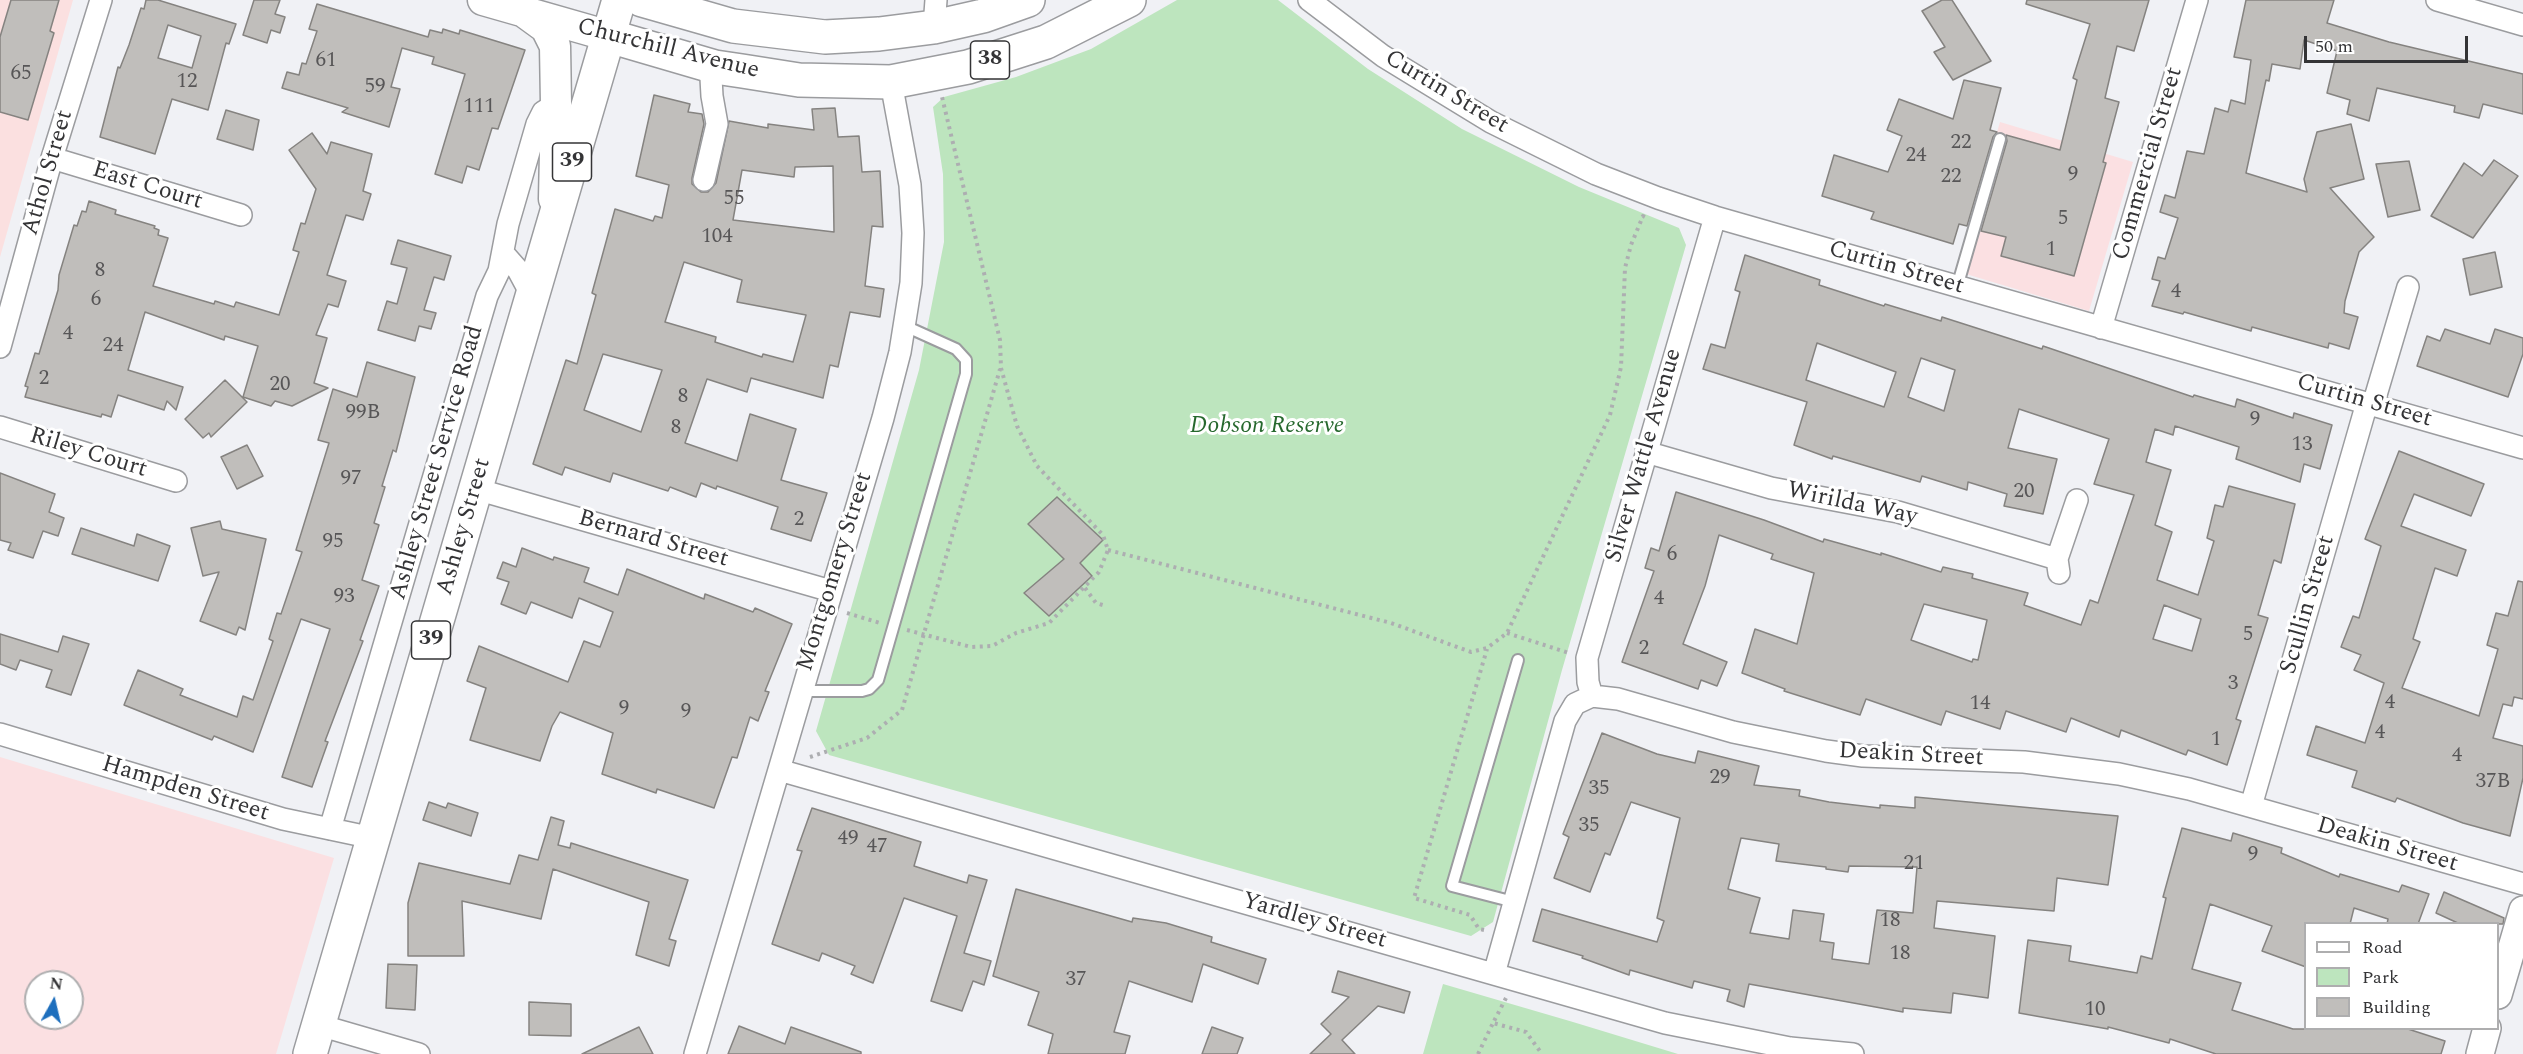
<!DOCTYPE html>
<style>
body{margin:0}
#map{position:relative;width:2523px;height:1054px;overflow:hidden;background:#f0f1f5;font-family:Spectral,serif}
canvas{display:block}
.legend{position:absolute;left:2304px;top:922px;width:195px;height:108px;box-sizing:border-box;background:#fff;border:2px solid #aeaeaf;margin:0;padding:8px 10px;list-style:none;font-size:18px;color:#343436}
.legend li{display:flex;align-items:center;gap:12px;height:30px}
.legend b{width:30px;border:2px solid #aeaeaf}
.north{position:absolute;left:24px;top:970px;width:60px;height:60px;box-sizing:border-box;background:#fff;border:2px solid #aeaeaf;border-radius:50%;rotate:8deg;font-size:16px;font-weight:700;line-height:24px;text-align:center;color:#343436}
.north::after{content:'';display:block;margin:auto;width:21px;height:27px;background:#1e6fbd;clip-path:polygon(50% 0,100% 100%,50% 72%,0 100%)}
.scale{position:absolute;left:2304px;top:36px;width:164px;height:27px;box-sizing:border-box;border:3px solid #343436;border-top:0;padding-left:8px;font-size:18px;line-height:21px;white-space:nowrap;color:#343436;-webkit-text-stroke:4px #fff;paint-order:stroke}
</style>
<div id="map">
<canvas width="2523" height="1054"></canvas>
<ul class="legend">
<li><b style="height:8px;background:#fff"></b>Road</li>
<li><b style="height:16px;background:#bde5be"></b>Park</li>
<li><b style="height:16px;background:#c0bebb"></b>Building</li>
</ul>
<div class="north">N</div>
<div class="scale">50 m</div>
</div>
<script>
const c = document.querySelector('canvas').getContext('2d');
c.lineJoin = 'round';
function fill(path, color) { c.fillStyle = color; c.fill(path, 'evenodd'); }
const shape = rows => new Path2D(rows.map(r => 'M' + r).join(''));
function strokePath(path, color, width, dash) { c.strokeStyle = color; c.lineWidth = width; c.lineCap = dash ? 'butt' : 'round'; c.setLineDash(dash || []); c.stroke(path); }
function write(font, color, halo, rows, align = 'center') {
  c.font = font + ' Spectral,serif'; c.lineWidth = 6; c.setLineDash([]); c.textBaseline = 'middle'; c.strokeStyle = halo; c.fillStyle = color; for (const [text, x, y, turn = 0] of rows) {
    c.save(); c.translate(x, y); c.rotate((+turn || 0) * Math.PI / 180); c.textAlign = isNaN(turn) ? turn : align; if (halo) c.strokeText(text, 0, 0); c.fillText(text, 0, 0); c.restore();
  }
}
const commercial = shape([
 [2000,122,2133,162,2089,311,1956,271],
 [0,757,334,858,276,1054,0,1054],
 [36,982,72,982,72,1018,36,1018]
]);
const education = shape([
 [0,0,73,0,0,257]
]);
const green = shape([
 [1177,0,1278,0,1368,69,1462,129,1579,187,1679,228,1686,245,1562,670,1493,922,1471,936,829,755,816,731,919,370,944,242,943,174,933,107,944,97,1016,77,1091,49],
 [1443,984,1573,1022,1678,1054,1423,1054]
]);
const building = shape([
 [11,0,59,0,50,31,54,33,28,120,0,112,0,37,11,0],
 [146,0,158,0,236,24,229,44,226,43,208,110,172,99,155,154,100,137,118,67,120,68,129,45,141,8,144,9,146,0],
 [168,25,201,36,192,68,158,58,168,25],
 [254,0,280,0,275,14,285,17,280,33,271,30,267,43,243,35,254,0],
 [1942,0,1952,0,1991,61,1953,80,1934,52,1945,47,1922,11,1942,0],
 [2027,0,2149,0,2134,51,2117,46,2105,98,2119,102,2103,162,2106,163,2074,276,2001,256,2006,237,1981,231,2007,141,2006,135,2060,150,2077,80,2073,78,2090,24,2026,4,2027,0],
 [2246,0,2334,0,2327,23,2389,42,2523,74,2523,114,2483,104,2479,118,2454,112,2455,106,2377,88,2369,121,2347,114,2350,100,2327,93,2337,51,2304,40,2300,69,2272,64,2269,81,2266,80,2246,173,2307,192,2304,179,2317,132,2351,124,2364,179,2330,188,2374,237,2359,252,2345,301,2344,313,2358,317,2349,349,2329,343,2328,348,2252,327,2251,331,2184,312,2183,314,2152,306,2160,281,2152,279,2158,257,2165,259,2178,218,2160,212,2165,195,2175,198,2187,151,2204,154,2215,108,2228,112,2231,100,2245,104,2251,60,2234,57,2246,0],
 [317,4,428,37,430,30,442,33,443,29,459,34,460,30,525,50,498,129,492,128,479,170,467,166,462,183,435,174,465,74,432,64,434,57,402,48,391,87,400,89,389,127,342,112,348,108,282,88,287,72,299,75,302,63,306,64,317,31,309,29,317,4],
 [1964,80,2001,88,1990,130,1997,132,1993,137,1967,226,1959,224,1953,244,1871,219,1874,212,1822,196,1834,155,1888,172,1902,136,1887,130,1899,99,1953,119,1964,80],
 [654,95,690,104,688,112,702,114,704,124,692,178,692,184,701,192,708,192,716,183,729,121,768,128,768,124,814,130,812,109,835,108,838,137,859,136,862,172,880,171,883,227,872,226,865,286,884,289,880,317,850,312,838,367,830,365,823,398,751,378,747,392,707,379,685,443,737,461,750,414,796,429,781,480,827,493,811,541,771,529,778,507,717,486,716,489,701,483,696,497,670,487,668,491,613,473,610,482,565,467,562,475,533,464,566,360,577,364,596,295,592,293,615,209,653,221,655,216,662,218,669,185,636,176,654,95],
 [833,166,834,232,733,220,742,170,794,177,795,167,833,166],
 [684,262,742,280,737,302,806,315,793,362,763,354,762,357,715,342,716,337,665,322,684,262],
 [603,354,662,370,641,432,584,410,603,354],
 [226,110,259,120,253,150,217,139,226,110],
 [312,133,327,154,331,142,372,154,363,191,371,194,363,220,346,215,327,275,346,281,338,307,328,304,316,335,327,338,314,383,328,388,292,406,275,401,271,406,243,397,258,346,225,336,224,340,145,312,128,370,183,387,176,410,167,401,164,410,118,395,111,417,102,414,101,417,25,397,28,387,25,386,35,353,39,354,58,290,59,275,74,225,77,226,82,211,86,212,89,201,116,210,115,214,155,226,154,228,159,230,158,235,168,238,153,286,214,304,215,301,234,307,236,302,279,315,299,252,293,250,301,223,305,224,316,189,289,150,312,133],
 [2494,160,2518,176,2473,238,2431,216,2464,163,2482,176,2494,160],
 [2409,161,2420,210,2388,217,2376,164,2409,161],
 [398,240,451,256,444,280,434,277,424,310,436,313,431,329,419,326,415,341,378,330,387,301,397,304,407,268,391,264,398,240],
 [2495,252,2502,287,2470,295,2463,259,2495,252],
 [1745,255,1820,280,1819,285,1884,306,1885,304,1941,321,1942,317,2042,349,2043,346,2193,397,2194,395,2235,407,2237,399,2293,418,2294,413,2332,425,2320,469,2304,464,2300,482,2236,459,2239,447,2175,426,2173,435,2155,429,2146,462,2171,470,2155,525,2172,532,2157,580,2198,595,2214,541,2207,538,2215,505,2223,507,2229,486,2295,504,2281,563,2274,560,2258,615,2268,618,2236,719,2241,721,2227,765,2188,750,2186,755,2121,730,2119,737,2071,718,2066,732,2006,711,2000,729,1946,711,1941,725,1866,699,1860,715,1784,691,1785,689,1742,673,1755,629,1797,644,1814,573,1771,559,1773,554,1719,535,1705,586,1683,644,1727,662,1717,686,1701,680,1698,689,1622,662,1654,571,1645,568,1651,548,1659,551,1676,492,1764,520,1823,542,1824,539,1881,555,1881,553,1941,572,1943,567,1973,574,1972,578,2028,593,2024,605,2081,625,2090,600,2098,603,2134,495,2094,484,2109,439,2019,409,2008,448,2057,459,2043,514,2004,506,2007,494,1968,482,1967,490,1922,476,1920,482,1833,456,1832,459,1794,445,1807,402,1703,369,1711,344,1725,348,1740,292,1735,290,1745,255],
 [1817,343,1896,372,1884,407,1806,380,1817,343],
 [1921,358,1955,370,1944,411,1908,397,1921,358],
 [1924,604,1987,620,1978,660,1973,659,1972,662,1911,640,1924,604],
 [2164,605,2201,619,2192,651,2153,639,2164,605],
 [2445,329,2490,344,2495,329,2523,338,2523,354,2508,397,2417,366,2427,336,2440,341,2445,329],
 [367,362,415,377,396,452,393,450,382,486,385,487,374,523,379,525,362,580,379,586,360,640,363,641,325,741,328,742,312,787,282,777,330,629,301,619,253,752,214,736,212,740,124,705,138,670,183,689,180,695,237,717,243,696,253,700,273,641,269,639,277,613,281,614,302,552,296,550,329,443,318,440,333,389,357,397,367,362],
 [225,380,247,402,211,437,209,433,203,438,185,419,225,380],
 [247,445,263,476,237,489,221,457,247,445],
 [2399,451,2484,484,2471,516,2414,494,2401,526,2466,550,2457,576,2435,568,2413,639,2420,642,2402,688,2479,716,2498,649,2487,645,2496,613,2508,616,2518,581,2523,582,2523,699,2514,697,2512,706,2503,704,2493,738,2523,746,2523,778,2510,836,2463,823,2397,798,2395,802,2352,787,2357,771,2307,755,2316,726,2365,743,2384,683,2354,670,2361,655,2341,647,2353,616,2359,618,2381,546,2365,539,2399,451],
 [0,473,55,494,49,512,64,518,58,536,43,531,33,558,8,550,11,543,0,540,0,473],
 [1057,497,1103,540,1080,563,1092,576,1049,616,1024,593,1064,559,1028,524,1057,497],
 [220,521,222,529,266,539,245,630,239,627,236,635,200,621,219,572,203,576,191,528,220,521],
 [81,528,134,546,137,534,170,546,158,581,72,554,81,528],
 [522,548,553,560,554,557,589,568,584,582,618,595,627,569,704,599,705,594,753,612,755,608,792,624,765,691,769,692,758,721,750,717,737,758,732,757,714,808,657,789,656,793,602,774,613,733,560,712,552,726,540,761,470,740,486,688,467,681,479,646,568,682,584,641,600,647,613,612,579,598,572,618,531,602,526,614,501,604,509,582,497,578,503,562,516,567,522,548],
 [0,634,58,652,63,636,89,644,71,695,46,687,52,670,20,660,16,670,0,664,0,634],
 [1602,733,1657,754,1695,763,1698,751,1759,766,1754,785,1800,790,1799,796,1829,802,1880,808,1880,805,1915,808,1915,797,2118,816,2108,885,2057,878,2054,911,1937,901,1934,928,1995,936,1988,998,1953,993,1951,1013,1903,1008,1903,1012,1749,984,1744,1007,1727,1001,1730,990,1694,981,1692,988,1630,970,1629,975,1582,958,1583,956,1533,941,1542,909,1657,942,1664,921,1657,918,1680,818,1631,802,1610,855,1605,853,1590,892,1554,878,1569,837,1563,834,1602,733],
 [1741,838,1779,844,1776,861,1826,867,1826,869,1848,872,1849,866,1917,867,1913,913,1877,910,1869,964,1832,959,1834,943,1820,941,1824,914,1793,910,1789,939,1750,933,1760,898,1728,889,1741,838],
 [429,802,446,808,448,803,478,813,471,836,423,820,429,802],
 [812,808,921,842,914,866,967,883,969,875,987,880,964,953,991,961,984,985,973,981,962,1011,931,1001,957,916,904,898,873,983,851,974,855,966,822,953,819,961,772,944,802,851,797,850,812,808],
 [551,817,564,821,558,845,570,848,571,843,688,880,669,939,676,941,669,966,636,955,649,902,553,869,541,919,462,901,464,956,408,956,408,903,419,863,510,884,519,855,538,860,551,817],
 [2182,828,2231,841,2233,833,2282,848,2281,853,2339,877,2340,874,2399,892,2402,885,2429,894,2418,924,2387,924,2388,919,2354,908,2350,924,2306,924,2306,967,2262,951,2272,926,2210,904,2192,969,2241,983,2232,1010,2293,1029,2408,1029,2445,1041,2441,1054,2216,1054,2170,1039,2169,1043,2108,1027,2108,1029,2019,1013,2028,940,2071,946,2069,961,2137,973,2141,956,2152,959,2166,898,2163,897,2182,828],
 [1016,889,1132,922,1133,918,1166,923,1212,937,1211,942,1266,959,1258,984,1203,964,1192,1002,1129,981,1114,1032,1130,1036,1125,1054,1048,1054,1053,1034,1028,1025,1039,992,993,976,1016,889],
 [2444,892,2504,918,2503,924,2460,924,2436,913,2444,892],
 [388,964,417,965,415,1010,386,1008,388,964],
 [1338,971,1410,992,1404,1013,1378,1006,1342,1040,1355,1054,1310,1054,1331,1034,1321,1024,1349,997,1332,992,1338,971],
 [529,1002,571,1004,571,1036,529,1035,529,1002],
 [739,1026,785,1044,791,1027,861,1052,861,1054,728,1054,739,1026],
 [639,1027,653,1054,582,1054,639,1027],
 [1212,1027,1243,1038,1237,1054,1202,1054,1212,1027]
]);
const path = shape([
 [1108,550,1391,623,1471,652,1487,648,1507,633,1610,415,1621,367,1625,268,1631,245,1643,216,1645,217],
 [1085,588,1096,603,1106,606],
 [847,613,880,623],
 [907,630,971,647,992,646,1016,633,1049,623,1099,572,1108,550,1103,535,1037,466,1017,426,1001,368,1000,340,942,97],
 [1507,633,1569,653],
 [810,757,867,738,902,710,1000,369],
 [1484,930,1479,929,1470,915,1414,898,1487,649],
 [1506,998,1493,1023,1526,1032,1542,1054],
 [1478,1054,1493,1023]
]);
const service = shape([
 [1957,287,2000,139],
 [801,691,862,691,869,689,878,680,966,374,966,360,956,349,905,326],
 [1514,902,1452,886,1518,660]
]);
const minor = shape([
 [1309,0,1383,56,1491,122,1596,174,1658,198,1715,217,2523,448],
 [2437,0,2523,25],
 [934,27,936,0],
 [52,158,241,215],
 [704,180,717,124,712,96,711,78,715,67],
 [503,253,518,270,532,296],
 [2101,328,2197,0],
 [0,347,52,158,101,0],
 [2373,405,2408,287],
 [0,427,176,481],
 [1646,452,1771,488,1898,512,2057,559],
 [476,489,831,591],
 [2059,573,2057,559,2077,500],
 [1592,696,1588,682,1587,658,1715,217],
 [0,734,283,819,373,838],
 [779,770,1665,1023,1790,1048,1853,1054],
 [2251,806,2367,403],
 [330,829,487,296,499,271,508,224,537,124,543,112,556,104],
 [1494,974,1565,721,1575,704,1592,696,1618,699,1733,732,1826,751,1863,756,2024,762,2119,774,2189,789,2523,884],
 [319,1025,419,1054],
 [695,1054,883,418,900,352,911,283,913,233,910,185,891,82]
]);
const tertiary = shape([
 [2498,995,2523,910],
 [2480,1054,2487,1028]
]);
const secondary = shape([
 [483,0,609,36],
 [524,12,546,28,555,46,556,104,554,199]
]);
const primary = shape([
 [642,0,733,26,825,37,879,34,934,27,983,16,1028,0],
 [609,36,715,67,742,71,799,80,891,82,968,67,1046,42,1129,0],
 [310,1054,619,0]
]);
const numberNames = [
 ["61",326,62],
 ["65",21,75],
 ["12",187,83],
 ["59",375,88],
 ["111",479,108],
 ["22",1961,144],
 ["24",1916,157],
 ["9",2073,176],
 ["22",1951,178],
 ["55",734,200],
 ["5",2063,220],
 ["104",717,238],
 ["1",2051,251],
 ["8",100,272],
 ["4",2176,293],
 ["6",96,301],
 ["4",68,335],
 ["24",113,347],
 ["2",44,380],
 ["20",280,386],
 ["8",683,398],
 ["99B",363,414],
 ["9",2255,421],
 ["8",676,429],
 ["13",2302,446],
 ["97",351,480],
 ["20",2024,493],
 ["2",799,521],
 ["95",333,543],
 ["6",1672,556],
 ["93",344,598],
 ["4",1659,600],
 ["5",2248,636],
 ["2",1644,650],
 ["3",2233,685],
 ["4",2390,704],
 ["14",1980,705],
 ["9",624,710],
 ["9",686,713],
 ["4",2380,734],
 ["1",2216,741],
 ["4",2457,757],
 ["29",1720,779],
 ["37B",2493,783],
 ["35",1599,790],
 ["35",1589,827],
 ["49",848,840],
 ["47",877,848],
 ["9",2253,856],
 ["21",1914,865],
 ["18",1890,922],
 ["18",1900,955],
 ["37",1076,981],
 ["10",2095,1011]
];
const shields = [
 [990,60,39],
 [572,162,39],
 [431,640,39]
];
const shieldNames = [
 ["38",990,60],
 ["39",572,162],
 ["39",431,640]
];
const streetNames = [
 ["Churchill Avenue",668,50,14],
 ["Curtin Street",1446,93,31],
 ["Commercial Street",2149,164,-74],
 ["Athol Street",49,173,-74],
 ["East Court",147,187,17],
 ["Curtin Street",1896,269,16],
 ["Curtin Street",2364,402,16],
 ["Riley Court",88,454,17],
 ["Silver Wattle Avenue",1645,456,-74],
 ["Ashley Street Service Road",438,463,-74],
 ["Wirilda Way",1852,505,12],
 ["Ashley Street",465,527,-74],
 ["Bernard Street",653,540,16],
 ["Montgomery Street",836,572,-73],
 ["Scullin Street",2309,605,-74],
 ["Deakin Street",1911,756,3],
 ["Hampden Street",185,790,17],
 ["Deakin Street",2387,846,16],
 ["Yardley Street",1314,922,16]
];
const parkNames = [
 ["Dobson Reserve",1267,427]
];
fill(commercial, '#fbe0e2');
fill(education, '#fbe0e0');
fill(green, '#bde5be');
fill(building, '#c0bebb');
strokePath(building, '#858380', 1.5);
strokePath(service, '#9b9c9f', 14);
strokePath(minor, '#9b9c9f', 24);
strokePath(tertiary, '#9b9c9f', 30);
strokePath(secondary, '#9b9c9f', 33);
strokePath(primary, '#9b9c9f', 36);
strokePath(path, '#adaeb1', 4, [3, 4.5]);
strokePath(service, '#fff', 10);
strokePath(minor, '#fff', 21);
strokePath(tertiary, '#fff', 27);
strokePath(secondary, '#fff', 30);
strokePath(primary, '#fff', 33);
write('21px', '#575657', null, numberNames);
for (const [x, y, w] of shields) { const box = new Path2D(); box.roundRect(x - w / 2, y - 19, w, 38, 4.5); c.fillStyle = '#fff'; c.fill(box); strokePath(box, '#343436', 1.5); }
write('bold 22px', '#343436', null, shieldNames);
write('24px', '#343436', '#fff', streetNames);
write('italic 24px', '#26682d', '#fff', parkNames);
</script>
